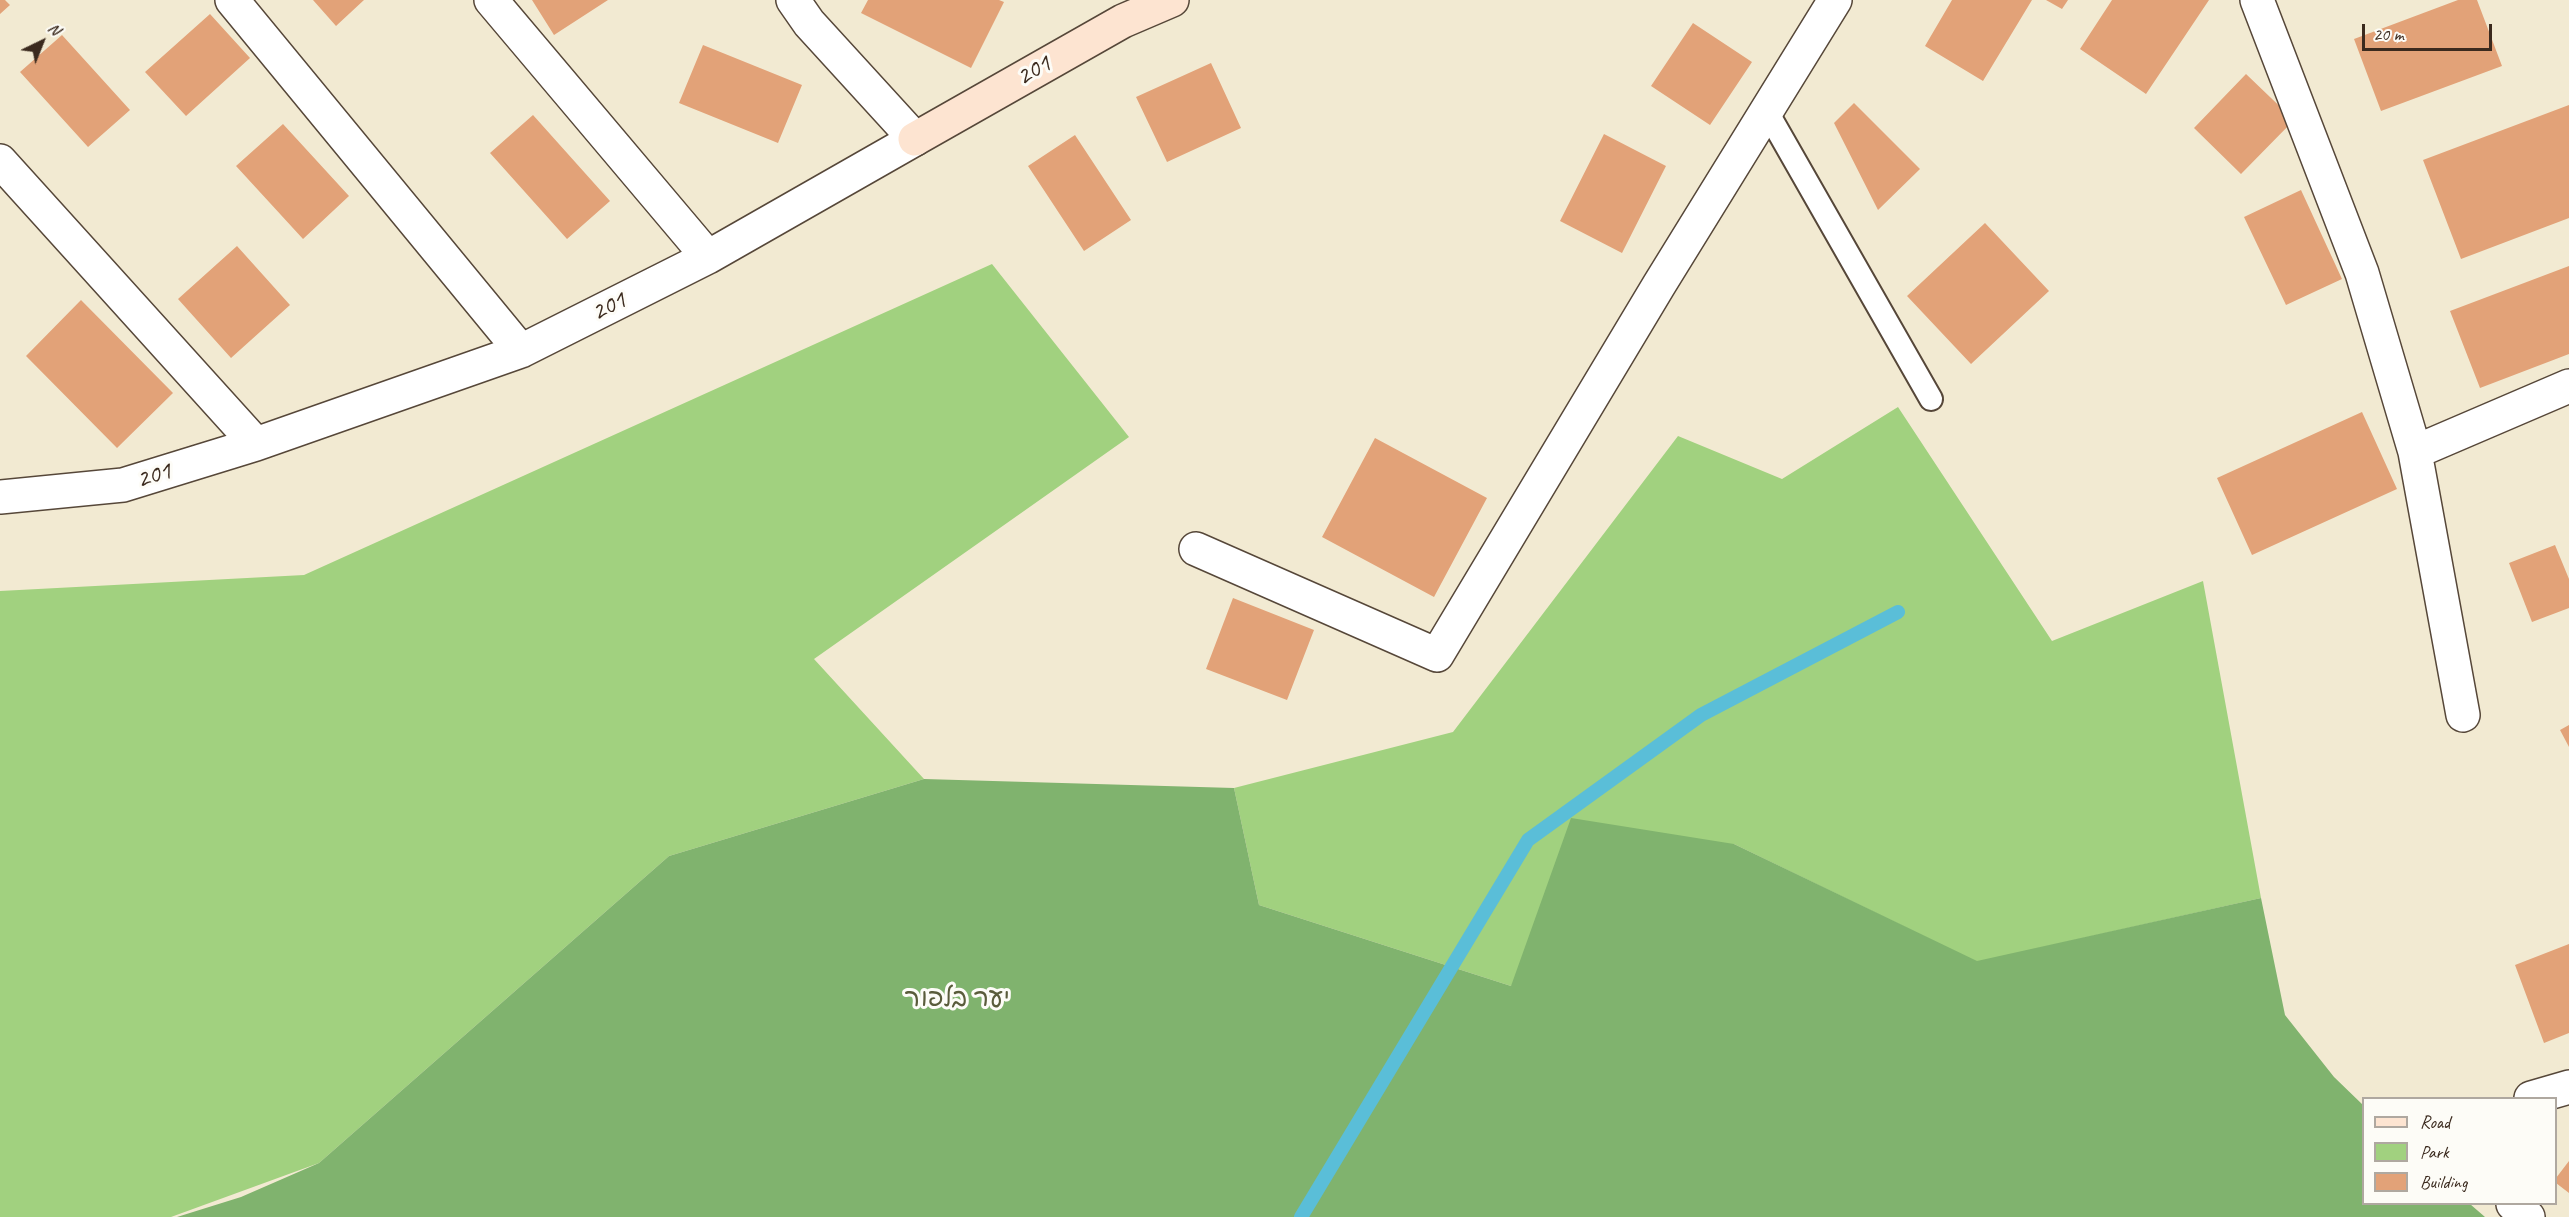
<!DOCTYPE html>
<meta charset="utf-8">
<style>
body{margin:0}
#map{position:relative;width:2569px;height:1217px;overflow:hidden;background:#f2ead2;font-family:Caveat,sans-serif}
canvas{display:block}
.legend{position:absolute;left:2362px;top:1097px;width:195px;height:108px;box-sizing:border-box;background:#fdfcf7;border:2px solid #afa8a0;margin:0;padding:8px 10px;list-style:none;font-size:18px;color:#3b2a1e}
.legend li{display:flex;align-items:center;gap:12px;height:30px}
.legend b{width:30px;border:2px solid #afa8a0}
.north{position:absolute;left:12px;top:12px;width:60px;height:60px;-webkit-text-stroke:4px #fdfcf7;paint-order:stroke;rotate:43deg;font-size:16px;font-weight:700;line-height:24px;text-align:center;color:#3b2a1e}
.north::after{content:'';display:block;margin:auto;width:21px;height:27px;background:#3b2a1e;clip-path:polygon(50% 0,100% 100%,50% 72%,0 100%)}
.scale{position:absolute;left:2362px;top:24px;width:130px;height:27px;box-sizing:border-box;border:3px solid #3b2a1e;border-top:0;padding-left:8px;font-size:18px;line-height:21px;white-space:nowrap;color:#3b2a1e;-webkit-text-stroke:4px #fdfcf7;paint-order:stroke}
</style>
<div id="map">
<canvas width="2569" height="1217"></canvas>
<ul class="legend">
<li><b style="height:8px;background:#fde4d1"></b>Road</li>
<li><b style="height:16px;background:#a1d17f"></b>Park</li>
<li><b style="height:16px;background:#e2a278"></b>Building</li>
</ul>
<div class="north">N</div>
<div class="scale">20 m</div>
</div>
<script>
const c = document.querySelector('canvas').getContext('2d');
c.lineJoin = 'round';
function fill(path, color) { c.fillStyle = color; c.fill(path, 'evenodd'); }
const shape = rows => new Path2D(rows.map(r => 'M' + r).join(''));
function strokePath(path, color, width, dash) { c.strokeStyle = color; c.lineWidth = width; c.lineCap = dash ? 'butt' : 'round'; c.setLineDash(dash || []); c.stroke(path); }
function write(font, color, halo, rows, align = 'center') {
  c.font = font + ' Caveat,"Playpen Sans Hebrew",sans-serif'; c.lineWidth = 6; c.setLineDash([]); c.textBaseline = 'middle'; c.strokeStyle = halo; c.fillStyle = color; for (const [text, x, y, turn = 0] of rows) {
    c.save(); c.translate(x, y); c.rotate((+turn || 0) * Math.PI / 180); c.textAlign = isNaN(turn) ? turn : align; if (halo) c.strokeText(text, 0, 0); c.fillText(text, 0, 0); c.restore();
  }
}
const green = shape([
 [992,264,1129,437,814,659,924,779,669,856,319,1163,171,1217,0,1217,0,591,304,575],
 [1898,407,2052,641,2203,581,2261,898,1977,962,1734,844,1511,986,1259,905,1234,788,1453,732,1678,436,1782,479]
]);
const forest = shape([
 [924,779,1234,788,1259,905,1511,986,1571,818,1734,844,1977,961,2261,898,2285,1015,2334,1077,2363,1105,2364,1204,2470,1204,2485,1217,177,1217,241,1197,319,1163,669,856]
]);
const stream = shape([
 [1301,1217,1528,840,1701,715,1898,612]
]);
const building = shape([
 [0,0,5,0,10,5,0,14],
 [313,0,364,0,336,26],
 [532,0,608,0,554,35],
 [868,0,999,0,1004,2,971,68,861,13],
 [1952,0,2032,0,1983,81,1925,46],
 [2046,0,2068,0,2062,9],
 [2112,0,2209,0,2146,94,2080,49],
 [2458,0,2477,0,2502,66,2381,111,2354,39],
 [210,14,250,58,186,116,145,72],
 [1693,23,1752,62,1710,125,1651,86],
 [62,35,130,110,88,147,20,72],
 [703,45,802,85,778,143,679,103],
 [1211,63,1241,128,1167,162,1136,97],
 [2246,74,2294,120,2241,174,2194,128],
 [1854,103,1920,169,1878,210,1834,123],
 [2569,105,2569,218,2461,259,2423,160],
 [533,115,610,201,567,239,490,153],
 [283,124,349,196,303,239,236,166],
 [1604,134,1666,166,1622,253,1560,221],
 [1075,135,1131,220,1084,251,1028,166],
 [2301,190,2342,279,2286,305,2244,217],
 [1985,223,2049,291,1971,364,1907,296],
 [237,246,290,305,231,358,178,299],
 [2569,266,2569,354,2480,388,2450,311],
 [81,300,173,393,117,448,26,356],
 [2362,412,2397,489,2252,555,2217,478],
 [1375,438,1487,498,1434,597,1322,537],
 [2555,545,2569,579,2569,608,2532,622,2509,563],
 [1233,598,1314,630,1287,700,1206,669],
 [2569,725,2569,747,2560,730],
 [2569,944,2569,1033,2544,1043,2515,965],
 [2569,1161,2569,1193,2556,1183,2556,1178]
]);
const lane = shape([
 [1766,110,1931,399]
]);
const street = shape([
 [232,0,521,351],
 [491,0,708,257],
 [2257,0,2362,273,2415,452,2463,715],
 [0,161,256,444],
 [2415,452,2569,386],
 [0,497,123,485,256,444,521,351,708,257,915,139,809,23,793,0],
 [1196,549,1437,655,1659,285,1835,0],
 [2531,1098,2569,1087],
 [2513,1204,2528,1217]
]);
const secondary = shape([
 [915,139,1123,21,1172,0]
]);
const streetNames = [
 ["201",1034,71,-30],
 ["201",609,307,-27],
 ["201",154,476,-17]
];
const parkNames = [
 ["יער בלפור",957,999]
];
fill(green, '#a1d17f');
fill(forest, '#80b36e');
strokePath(stream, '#5abed8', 14);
fill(building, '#e2a278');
strokePath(lane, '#564739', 26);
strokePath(street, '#564739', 36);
strokePath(secondary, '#564739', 36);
strokePath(lane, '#fff', 22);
strokePath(street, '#fff', 33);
strokePath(secondary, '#fde4d1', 33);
write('26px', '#3b2a1e', '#fdfcf7', streetNames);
write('26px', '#5a5c3b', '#fdfcf7', parkNames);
</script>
